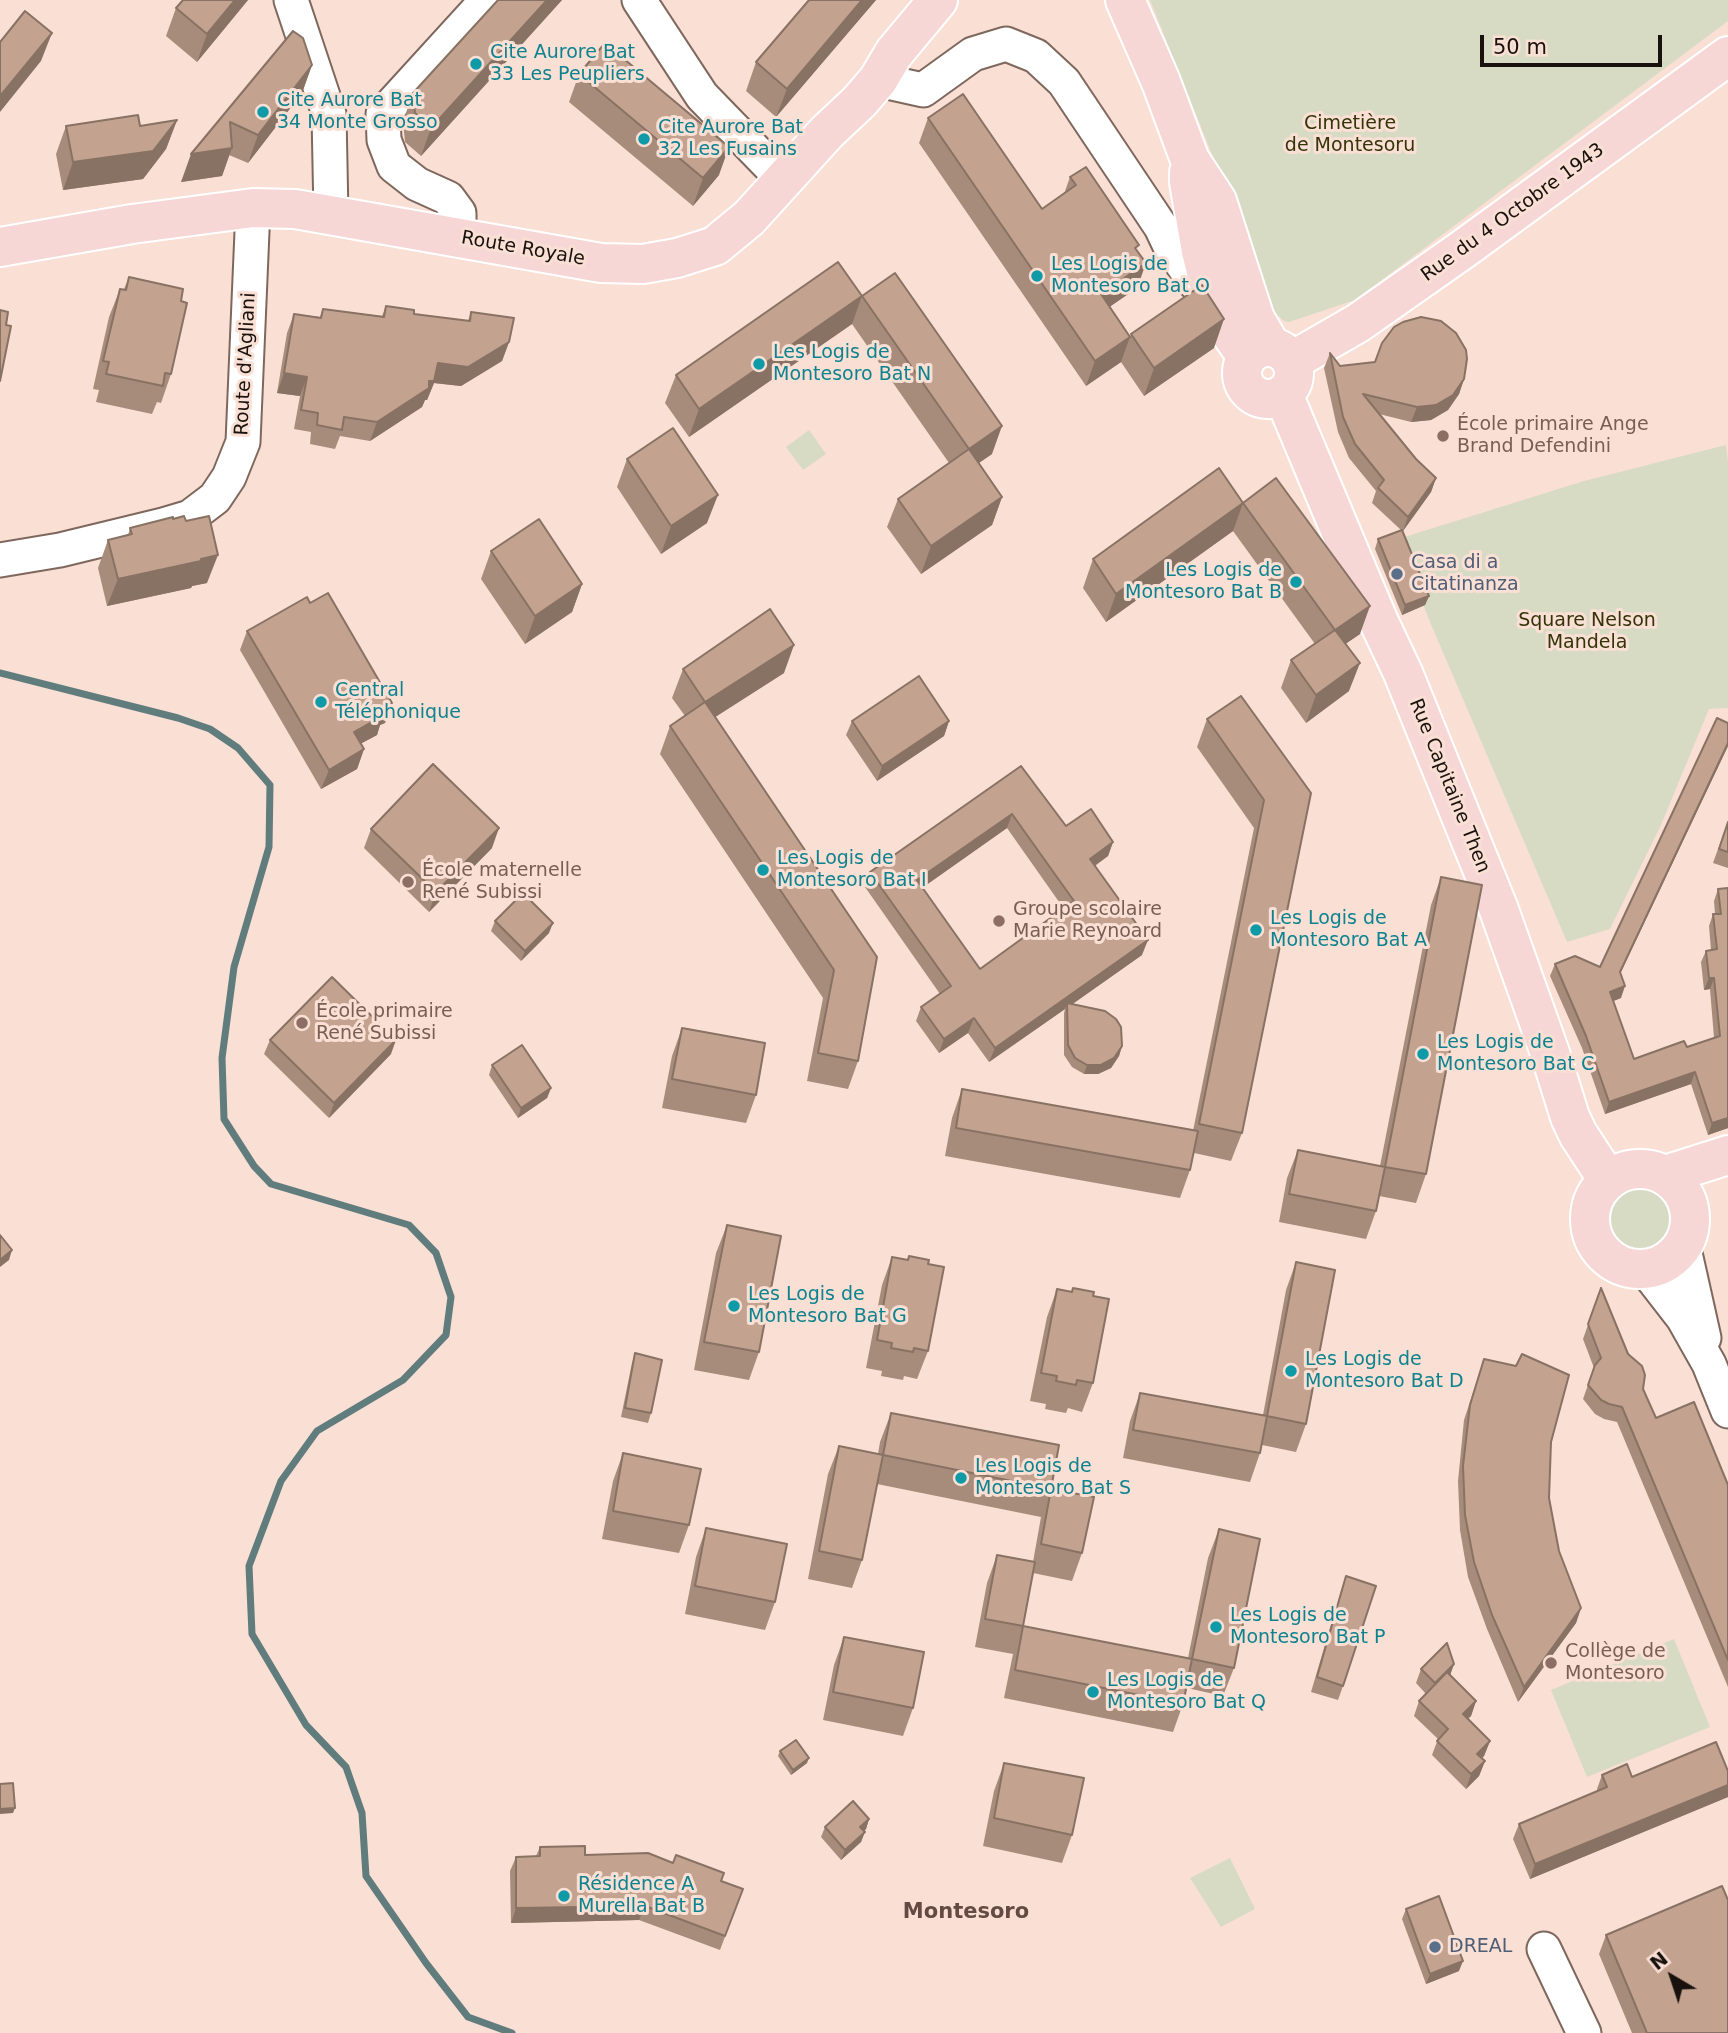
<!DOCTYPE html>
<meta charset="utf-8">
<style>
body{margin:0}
#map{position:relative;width:1728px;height:2033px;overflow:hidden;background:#fadfd4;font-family:"DejaVu Sans",sans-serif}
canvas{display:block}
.north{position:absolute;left:1637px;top:1942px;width:70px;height:70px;-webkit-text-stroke:5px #fadfd4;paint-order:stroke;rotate:321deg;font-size:19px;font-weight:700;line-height:28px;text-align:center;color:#19110d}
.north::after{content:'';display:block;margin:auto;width:24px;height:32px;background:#19110d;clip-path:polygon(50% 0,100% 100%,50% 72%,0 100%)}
.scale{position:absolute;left:1480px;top:35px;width:182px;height:32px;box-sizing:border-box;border:4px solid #19110d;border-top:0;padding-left:9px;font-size:21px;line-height:24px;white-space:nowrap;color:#19110d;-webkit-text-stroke:5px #fadfd4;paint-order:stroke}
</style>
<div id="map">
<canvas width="1728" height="2033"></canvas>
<div class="north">N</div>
<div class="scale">50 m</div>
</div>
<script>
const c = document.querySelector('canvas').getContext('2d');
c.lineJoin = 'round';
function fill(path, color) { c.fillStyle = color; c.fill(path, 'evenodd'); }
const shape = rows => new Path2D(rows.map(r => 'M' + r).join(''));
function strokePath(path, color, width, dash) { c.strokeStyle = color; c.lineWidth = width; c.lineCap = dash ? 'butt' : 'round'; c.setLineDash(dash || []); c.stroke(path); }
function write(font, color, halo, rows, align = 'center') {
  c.font = font + ' "DejaVu Sans",sans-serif'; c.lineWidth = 6; c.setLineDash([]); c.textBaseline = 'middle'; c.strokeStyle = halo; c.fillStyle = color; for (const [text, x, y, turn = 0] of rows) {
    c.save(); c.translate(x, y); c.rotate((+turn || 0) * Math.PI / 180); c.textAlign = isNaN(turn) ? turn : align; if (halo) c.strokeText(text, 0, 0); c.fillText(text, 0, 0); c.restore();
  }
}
const green = shape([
 [1150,0,1728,0,1728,21,1355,300,1289,322,1284,321,1276,314],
 [809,430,826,454,803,470,786,447],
 [1726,445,1728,461,1728,708,1709,709,1661,825,1610,929,1567,942,1430,622,1398,539,1584,481],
 '1606 1217a33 33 0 1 1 66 0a33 33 0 1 1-66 0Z',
 [1674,1639,1710,1727,1587,1777,1551,1690],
 [1230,1858,1255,1909,1221,1927,1190,1878]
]);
const stream = shape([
 [0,673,178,718,210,729,238,748,270,785,269,847,234,967,222,1058,224,1119,254,1166,271,1184,409,1225,436,1253,451,1297,446,1335,403,1380,317,1431,281,1481,249,1566,252,1634,306,1725,346,1767,362,1813,366,1876,426,1963,468,2017,512,2033]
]);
const minor = shape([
 [291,0,329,114,331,215],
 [639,0,702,96,771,167,787,178],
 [878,80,923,90,973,54,1006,44,1036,56,1064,82,1161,227,1170,246,1195,283,1212,296],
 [459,238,459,213,448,198,417,184,394,166,384,140,383,114,487,0],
 [0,560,60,550,163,525,190,517,215,498,229,477,243,442,253,208],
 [1683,1244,1704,1338],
 [1645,1269,1683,1318,1709,1364,1728,1411],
 [1544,1949,1584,2033]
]);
const major = shape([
 [1125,0,1161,82,1190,160,1217,201,1255,319,1271,346],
 [1189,172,1189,182,1201,251,1212,296,1231,334,1247,357],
 [0,247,132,224,253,208,295,209,601,263,643,264,677,258,715,246,749,218,827,132,859,102,878,80,894,53,938,0],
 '1242 373a26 26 0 1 1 52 0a26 26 0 1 1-52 0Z',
 [1292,361,1358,323,1462,250,1728,56],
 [1283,394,1378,620,1403,673,1499,910,1550,1053,1570,1117,1578,1134,1608,1180],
 '1590 1219a50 50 0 1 1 100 0a50 50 0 1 1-100 0Z',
 [1665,1175,1728,1155]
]);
const wall = shape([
 [183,0,248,0,197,62,166,36,176,8],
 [498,0,562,0,421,156,405,142,403,121,413,93],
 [809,0,876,0,776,117,746,91,756,62],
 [293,31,312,65,302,93,248,163,229,155,222,176,181,182],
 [579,74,719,175,693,206,569,102],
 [928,118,1042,209,1064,194,1070,177,1137,251,1146,263,1137,288,1109,307,1130,337,1121,362,1086,386,919,143],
 [177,120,166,149,143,179,63,190,56,154,66,126,140,126],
 [129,277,181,301,171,374,161,403,157,402,152,414,96,402,99,390,93,389,109,317,120,289,124,289],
 [862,296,992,454,979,463,1002,497,992,525,921,574,887,527,898,499,949,463,852,324,689,437,665,403,676,375],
 [386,306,414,314,468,321,471,312,509,342,502,361,461,386,434,383,427,400,425,400,422,407,370,441,340,436,335,449,310,444,311,432,294,429,300,396,277,393,287,333,294,314,320,317,323,309,382,316],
 [1131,334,1214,348,1144,396,1121,362],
 [1330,353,1340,366,1464,379,1459,394,1448,410,1431,420,1411,422,1379,414,1416,459,1436,478,1431,492,1403,531,1429,596,1425,605,1402,615,1375,549,1378,539,1401,530,1372,503,1376,491,1349,458,1338,432,1324,368],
 [627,459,707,523,661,554,617,487],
 [1243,503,1360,634,1345,644,1349,691,1306,723,1281,688,1291,660,1315,644,1233,531,1106,622,1083,588,1093,559],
 [173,519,186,521,207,583,192,586,191,588,107,606,98,568,108,540,128,535,130,528],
 [491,551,582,584,572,612,525,644,481,579],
 [310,603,385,723,380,725,377,735,360,744,364,749,357,769,321,789,240,650,247,631],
 [683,669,784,673,715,717,877,957,858,1061,848,1089,807,1081,823,998,660,754,670,726,685,716,672,698],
 [1207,719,1311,793,1242,1133,1231,1161,1194,1153,1190,1170,1180,1198,945,1156,952,1118,962,1089,1193,1131,1254,828,1197,747],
 [852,721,949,721,944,736,877,781,846,735],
 [1728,723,1728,746,1620,974,1621,998,1613,1001,1634,1059,1687,1047,1714,1038,1710,989,1704,990,1701,962,1706,951,1711,950,1709,926,1713,914,1715,914,1714,901,1718,889,1728,888,1728,1128,1708,1135,1691,1084,1605,1114,1582,1048,1550,976,1555,964,1600,967],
 [1021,766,1066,826,1113,842,1108,856,1095,866,1142,955,1072,1004,1122,1046,1119,1056,1111,1068,1098,1074,1084,1074,1072,1067,1064,1055,1064,1013,1065,1009,989,1062,968,1033,939,1053,916,1021,921,1007,940,994,865,887,870,872],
 [1007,828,1064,909,980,969,922,888],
 [1728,821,1728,868,1713,863],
 [371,829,492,848,429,912,364,848],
 [1441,877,1426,1174,1416,1203,1379,1196,1376,1211,1366,1239,1279,1222,1287,1178,1298,1150,1380,1166,1431,905],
 [495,921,549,933,521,961,491,931],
 [682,1028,756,1095,746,1123,662,1108,672,1056],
 [270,1040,391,1054,329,1118,264,1054],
 [492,1065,551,1088,547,1098,518,1118,489,1075],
 [727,1225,759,1352,749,1380,694,1370,716,1253],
 [892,1257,928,1264,928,1351,917,1379,904,1376,903,1380,881,1376,882,1371,866,1368,882,1285],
 [1296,1262,1306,1424,1296,1452,1262,1445,1260,1453,1250,1482,1123,1458,1130,1421,1140,1393,1263,1415,1286,1290],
 [1073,1288,1093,1296,1093,1383,1082,1412,1068,1408,1066,1413,1045,1409,1046,1404,1030,1401,1047,1317,1057,1289,1072,1292],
 [1601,1288,1656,1418,1728,1485,1728,1687,1617,1422,1604,1419,1595,1414,1583,1399,1594,1368,1583,1339],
 [635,1353,651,1413,648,1423,621,1417,632,1363],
 [1484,1359,1551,1442,1549,1498,1559,1551,1581,1608,1576,1623,1518,1702,1487,1629,1468,1577,1460,1530,1458,1481,1464,1420],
 [891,1413,1051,1489,1082,1553,1072,1581,1033,1573,1023,1626,1188,1658,1208,1558,1219,1529,1234,1668,1223,1696,1187,1688,1183,1704,1173,1732,1004,1698,1013,1654,975,1647,987,1583,997,1555,1033,1562,1041,1517,877,1484,862,1560,852,1588,808,1579,828,1474,839,1446,878,1454,880,1442],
 [623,1453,689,1525,679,1553,602,1539,613,1481],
 [706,1528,775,1602,765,1630,685,1614,696,1557],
 [1346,1576,1343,1686,1338,1700,1311,1692,1341,1591],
 [844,1637,913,1708,903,1736,823,1720,834,1665],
 [1454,1664,1450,1675,1476,1701,1471,1716,1467,1719,1490,1741,1484,1756,1482,1758,1485,1761,1479,1776,1466,1789,1432,1755,1438,1739,1414,1716,1419,1701,1426,1694,1416,1683,1421,1669],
 [780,1751,807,1763,791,1775,778,1756],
 [1004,1763,1072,1835,1062,1863,983,1846,994,1791],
 [1602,1775,1728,1797,1530,1879,1513,1839,1519,1824,1598,1791,1597,1789],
 [869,1819,866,1829,864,1831,861,1842,841,1860,821,1837,825,1827],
 [540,1847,721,1881,743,1889,720,1950,639,1920,511,1923,510,1871,516,1857,536,1856],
 [1406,1909,1459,1971,1426,1984,1402,1919],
 [1606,1935,1728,2033,1632,2033,1599,1954]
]);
const shadedWall = shape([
 [235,0,248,0,197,62,207,34],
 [547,0,562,0,421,156,431,128],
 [862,0,876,0,776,117,787,89],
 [52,33,41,61,0,112,0,96],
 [312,65,302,93,248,163,258,135],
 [177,120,166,149,143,179,63,190,73,162],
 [729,147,719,175,693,206,703,178],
 [232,148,222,176,181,182,191,154],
 [1146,263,1137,288,1092,319,1101,294],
 [862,296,852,324,689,437,699,409],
 [1224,319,1214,348,1144,396,1154,368],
 [1130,337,1121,362,1086,386,1095,361],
 [509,342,502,361,461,386,434,383,427,400,425,400,422,407,370,441,377,422,438,363],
 [284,373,307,377,300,396,277,393],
 [1464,379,1459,394,1448,410,1431,420,1411,422,1417,407],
 [1002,426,992,454,958,477,969,449],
 [1436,478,1431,492,1403,531,1408,517],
 [718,495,707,523,661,554,671,526],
 [1002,497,992,525,921,574,931,546],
 [1243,503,1233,531,1106,622,1116,594],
 [218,555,207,583,192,586,191,588,107,606,118,579],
 [582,584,572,612,525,644,535,616],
 [1429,596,1425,605,1402,615,1405,605],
 [1370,606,1360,634,1325,658,1335,630],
 [794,645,784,673,695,730,705,702],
 [1360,663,1349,691,1306,723,1316,695],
 [392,703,385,723,380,725,377,735,347,751,354,732,380,710],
 [949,721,944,736,877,781,882,766],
 [1728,743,1728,746,1615,984,1620,972],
 [364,749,357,769,321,789,329,770],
 [1012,814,1007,828,912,895,917,880],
 [499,828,492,848,429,912,436,892],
 [1113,842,1108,856,1084,873,1090,859],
 [553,923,549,933,521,961,525,951],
 [1148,940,1142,955,1067,1008,1067,1003,1065,1009,989,1062,995,1048],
 [1709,978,1714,978,1710,989,1704,990],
 [1625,986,1621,998,1606,1004,1610,992],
 [974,1018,968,1033,939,1053,944,1039],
 [396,1040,391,1054,329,1118,334,1103],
 [1122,1046,1119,1056,1111,1068,1098,1074,1084,1074,1087,1065],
 [1695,1072,1691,1084,1605,1114,1609,1102],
 [551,1088,547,1098,518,1118,521,1108],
 [1728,1118,1728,1128,1708,1135,1712,1123],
 [12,1250,9,1260,0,1267,0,1260],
 [1581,1608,1576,1623,1518,1702,1524,1687],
 [1454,1664,1449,1678,1430,1697,1435,1683],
 [1476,1701,1471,1716,1457,1729,1463,1714],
 [1490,1741,1484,1756,1472,1769,1477,1754],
 [809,1758,807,1763,791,1775,793,1770],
 [1485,1761,1479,1776,1466,1789,1471,1774],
 [1728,1785,1728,1797,1530,1879,1535,1864],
 [15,1808,13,1813,0,1814,0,1809],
 [869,1819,866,1829,857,1837,860,1827],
 [865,1832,861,1842,841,1860,845,1850],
 [645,1906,639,1920,511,1923,516,1908],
 [1463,1961,1459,1971,1426,1984,1430,1974]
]);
const building = shape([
 [183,0,235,0,207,34,176,8,183,0],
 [498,0,547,0,431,128,415,113,413,93,498,0],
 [809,0,862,0,787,89,756,62,809,0],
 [25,11,52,33,0,96,0,42,25,11],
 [293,31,303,38,312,65,258,135,230,122,232,148,191,154,293,31],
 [605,43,729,147,703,178,579,74,605,43],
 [963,94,1042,209,1076,185,1070,177,1086,167,1139,245,1135,248,1146,263,1101,294,1130,337,1095,361,928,118,963,94],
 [138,115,140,126,177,120,153,151,73,162,66,126,138,115],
 [838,262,862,296,699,409,676,375,838,262],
 [895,273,1002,426,969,449,862,296,895,273],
 [129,277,183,289,181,301,187,303,171,374,165,373,163,386,106,374,109,362,103,361,120,289,126,290,129,277],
 [1202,285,1224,319,1154,368,1131,334,1202,285],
 [386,306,414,310,414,314,470,321,471,312,514,318,509,342,468,367,438,363,434,381,429,381,429,388,377,422,344,417,342,430,317,425,318,413,301,410,307,377,284,373,294,314,321,318,323,309,384,317,386,306],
 [0,310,8,312,6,325,11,326,0,381,0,310],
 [1421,317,1441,321,1456,333,1466,350,1467,359,1464,379,1453,395,1436,405,1417,407,1363,394,1416,459,1436,478,1408,517,1378,488,1384,480,1355,444,1343,417,1330,353,1340,366,1375,362,1382,343,1394,327,1403,322,1421,317],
 [673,428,718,495,671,526,627,459,673,428],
 [969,449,1002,497,931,546,898,499,969,449],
 [1219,468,1243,503,1116,594,1093,559,1219,468],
 [1276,478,1370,606,1335,630,1243,503,1276,478],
 [184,516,186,521,209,516,218,555,201,559,201,561,118,579,108,540,132,534,130,528,173,517,173,519,184,516],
 [539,519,582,584,535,616,491,551,539,519],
 [1402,530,1429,596,1405,605,1378,539,1402,530],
 [328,593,392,703,380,710,384,715,354,732,364,749,329,770,247,631,307,597,310,603,328,593],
 [770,609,794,645,705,702,683,669,770,609],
 [1335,630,1360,663,1316,695,1291,660,1335,630],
 [919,676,949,721,882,766,852,721,919,676],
 [1241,696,1311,793,1242,1133,1199,1124,1264,800,1207,719,1241,696],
 [705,702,877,957,858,1061,818,1053,834,970,670,726,705,702],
 [1717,718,1728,723,1728,743,1620,972,1625,986,1610,992,1634,1059,1684,1041,1687,1047,1720,1036,1714,978,1709,978,1706,951,1717,949,1713,914,1721,914,1718,889,1728,888,1728,1118,1712,1123,1695,1072,1609,1102,1586,1036,1555,964,1575,956,1600,967,1717,718],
 [433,764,499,828,436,892,371,829,433,764],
 [1021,766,1066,826,1091,809,1113,842,1090,859,1148,940,995,1048,974,1018,944,1039,921,1007,951,986,870,872,1021,766],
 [1012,814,1074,901,980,969,917,880,1012,814],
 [1728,822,1728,852,1719,849,1728,822],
 [1441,877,1482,885,1426,1174,1385,1167,1441,877],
 [523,893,553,923,525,951,495,921,523,893],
 [332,977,396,1040,334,1103,270,1040,332,977],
 [1067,1003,1105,1011,1116,1019,1121,1027,1122,1046,1114,1058,1101,1065,1087,1065,1075,1058,1068,1045,1067,1003],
 [682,1028,765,1043,756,1095,672,1079,682,1028],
 [522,1045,551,1088,521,1108,492,1065,522,1045],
 [962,1089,1198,1131,1190,1170,956,1128,962,1089],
 [1298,1150,1385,1167,1376,1211,1289,1194,1298,1150],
 [727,1225,781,1236,759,1352,704,1342,727,1225],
 [0,1235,12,1250,0,1260,0,1235],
 [909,1256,929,1260,928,1264,944,1267,928,1351,914,1348,913,1352,891,1348,892,1343,877,1340,892,1257,908,1260,909,1256],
 [1296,1262,1335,1270,1306,1424,1267,1416,1296,1262],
 [1073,1288,1094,1292,1093,1296,1109,1299,1093,1383,1077,1380,1076,1385,1056,1381,1057,1376,1041,1373,1057,1289,1072,1292,1073,1288],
 [1601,1288,1628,1354,1642,1366,1645,1375,1643,1389,1656,1418,1694,1402,1728,1485,1728,1660,1622,1407,1609,1404,1601,1400,1588,1385,1595,1365,1601,1358,1588,1324,1601,1288],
 [635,1353,662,1360,651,1413,625,1408,635,1353],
 [1522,1354,1569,1375,1551,1442,1549,1498,1559,1551,1581,1608,1524,1687,1492,1615,1474,1562,1465,1515,1463,1466,1470,1405,1484,1359,1516,1366,1522,1354],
 [1140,1393,1267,1416,1260,1453,1133,1430,1140,1393],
 [891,1413,1059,1445,1051,1489,883,1455,891,1413],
 [839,1446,883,1455,862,1560,819,1551,839,1446],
 [623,1453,701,1469,689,1525,613,1511,623,1453],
 [1051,1489,1094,1497,1082,1553,1041,1544,1051,1489],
 [706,1528,787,1544,775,1602,695,1586,706,1528],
 [1219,1529,1260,1539,1234,1668,1192,1659,1219,1529],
 [997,1555,1035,1562,1023,1626,985,1619,997,1555],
 [1346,1576,1376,1586,1343,1686,1317,1677,1346,1576],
 [1023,1626,1192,1659,1183,1704,1015,1670,1023,1626],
 [844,1637,924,1652,913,1708,833,1692,844,1637],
 [1447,1643,1454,1664,1435,1683,1421,1669,1447,1643],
 [1447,1672,1476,1701,1463,1714,1490,1741,1477,1754,1485,1761,1471,1774,1437,1741,1448,1729,1419,1701,1447,1672],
 [796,1740,809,1758,793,1770,780,1751,796,1740],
 [1716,1742,1728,1771,1728,1785,1535,1864,1519,1824,1607,1787,1602,1775,1627,1764,1632,1777,1716,1742],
 [1004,1763,1084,1778,1072,1835,994,1818,1004,1763],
 [13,1783,15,1808,0,1809,0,1784,13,1783],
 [853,1801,869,1819,860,1827,865,1832,845,1850,825,1827,853,1801],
 [585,1846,585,1855,648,1853,673,1863,676,1855,724,1873,721,1881,743,1889,725,1936,645,1906,516,1908,516,1857,540,1856,540,1847,585,1846],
 [1722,1886,1728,1900,1728,2033,1647,2033,1606,1935,1722,1886],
 [1439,1896,1463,1961,1430,1974,1406,1909,1439,1896]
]);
const markers = [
 [476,64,7,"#0f9aa8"],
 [263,112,7,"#0f9aa8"],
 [644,139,7,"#0f9aa8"],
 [1037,276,7,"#0f9aa8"],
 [759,364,7,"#0f9aa8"],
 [1443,436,7,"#8d6e63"],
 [1397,574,7,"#5c6f8a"],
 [1296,582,7,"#0f9aa8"],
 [321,702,7,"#0f9aa8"],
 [763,870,7,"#0f9aa8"],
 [408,882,7,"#8d6e63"],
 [999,921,7,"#8d6e63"],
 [1256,930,7,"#0f9aa8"],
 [302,1023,7,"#8d6e63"],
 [1423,1054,7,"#0f9aa8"],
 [734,1306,7,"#0f9aa8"],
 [1291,1371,7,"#0f9aa8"],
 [961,1478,7,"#0f9aa8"],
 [1216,1627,7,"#0f9aa8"],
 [1551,1663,7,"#8d6e63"],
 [1093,1692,7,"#0f9aa8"],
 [564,1896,7,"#0f9aa8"],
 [1435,1947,7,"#5c6f8a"]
];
const cultureNames = [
 ["Cite Aurore Bat",490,53],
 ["33 Les Peupliers",490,75],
 ["Cite Aurore Bat",277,101],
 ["34 Monte Grosso",277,123],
 ["Cite Aurore Bat",658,128],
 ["32 Les Fusains",658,150],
 ["Les Logis de",1051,265],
 ["Montesoro Bat O",1051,287],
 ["Les Logis de",773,353],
 ["Montesoro Bat N",773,375],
 ["Les Logis de",1282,571,"right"],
 ["Montesoro Bat B",1282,593,"right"],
 ["Central",335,691],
 ["Téléphonique",335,713],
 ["Les Logis de",777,859],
 ["Montesoro Bat I",777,881],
 ["Les Logis de",1270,919],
 ["Montesoro Bat A",1270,941],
 ["Les Logis de",1437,1043],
 ["Montesoro Bat C",1437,1065],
 ["Les Logis de",748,1295],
 ["Montesoro Bat G",748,1317],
 ["Les Logis de",1305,1360],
 ["Montesoro Bat D",1305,1382],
 ["Les Logis de",975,1467],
 ["Montesoro Bat S",975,1489],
 ["Les Logis de",1230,1616],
 ["Montesoro Bat P",1230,1638],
 ["Les Logis de",1107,1681],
 ["Montesoro Bat Q",1107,1703],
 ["Résidence A",578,1885],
 ["Murella Bat B",578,1907]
];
const parkNames = [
 ["Cimetière",1350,124],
 ["de Montesoru",1350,146],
 ["Square Nelson",1587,621],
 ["Mandela",1587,643]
];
const streetNames = [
 ["Rue du 4 Octobre 1943",1513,213,-36],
 ["Route Royale",523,249,10],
 ["Route d'Agliani",246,364,-87],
 ["Rue Capitaine Then",1449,786,68]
];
const educationNames = [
 ["École primaire Ange",1457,425],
 ["Brand Defendini",1457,447],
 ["École maternelle",422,871],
 ["René Subissi",422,893],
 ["Groupe scolaire",1013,910],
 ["Marie Reynoard",1013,932],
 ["École primaire",316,1012],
 ["René Subissi",316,1034],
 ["Collège de",1565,1652],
 ["Montesoro",1565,1674]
];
const serviceNames = [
 ["Casa di a",1411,563],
 ["Citatinanza",1411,585],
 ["DREAL",1449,1947]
];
const neighbourhoodNames = [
 ["Montesoro",966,1913]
];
fill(green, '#d8dbc3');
strokePath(stream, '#607c7c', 7);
strokePath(minor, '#7e675d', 37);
strokePath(major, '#fff', 42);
strokePath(minor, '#fff', 33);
strokePath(major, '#f6d7d5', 38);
fill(wall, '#a88c7b');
fill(shadedWall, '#887264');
fill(building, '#c3a38f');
strokePath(building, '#887264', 2);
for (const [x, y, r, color] of markers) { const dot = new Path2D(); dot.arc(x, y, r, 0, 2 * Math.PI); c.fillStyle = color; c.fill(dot); strokePath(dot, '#fadfd4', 2.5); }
write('19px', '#0d838f', '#fadfd4', cultureNames, 'left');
write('19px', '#333509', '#fadfd4', parkNames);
write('19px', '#19110d', '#fadfd4', streetNames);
write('19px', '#785e54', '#fadfd4', educationNames, 'left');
write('19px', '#4e5e75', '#fadfd4', serviceNames, 'left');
write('bold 21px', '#614b43', '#fadfd4', neighbourhoodNames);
</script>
